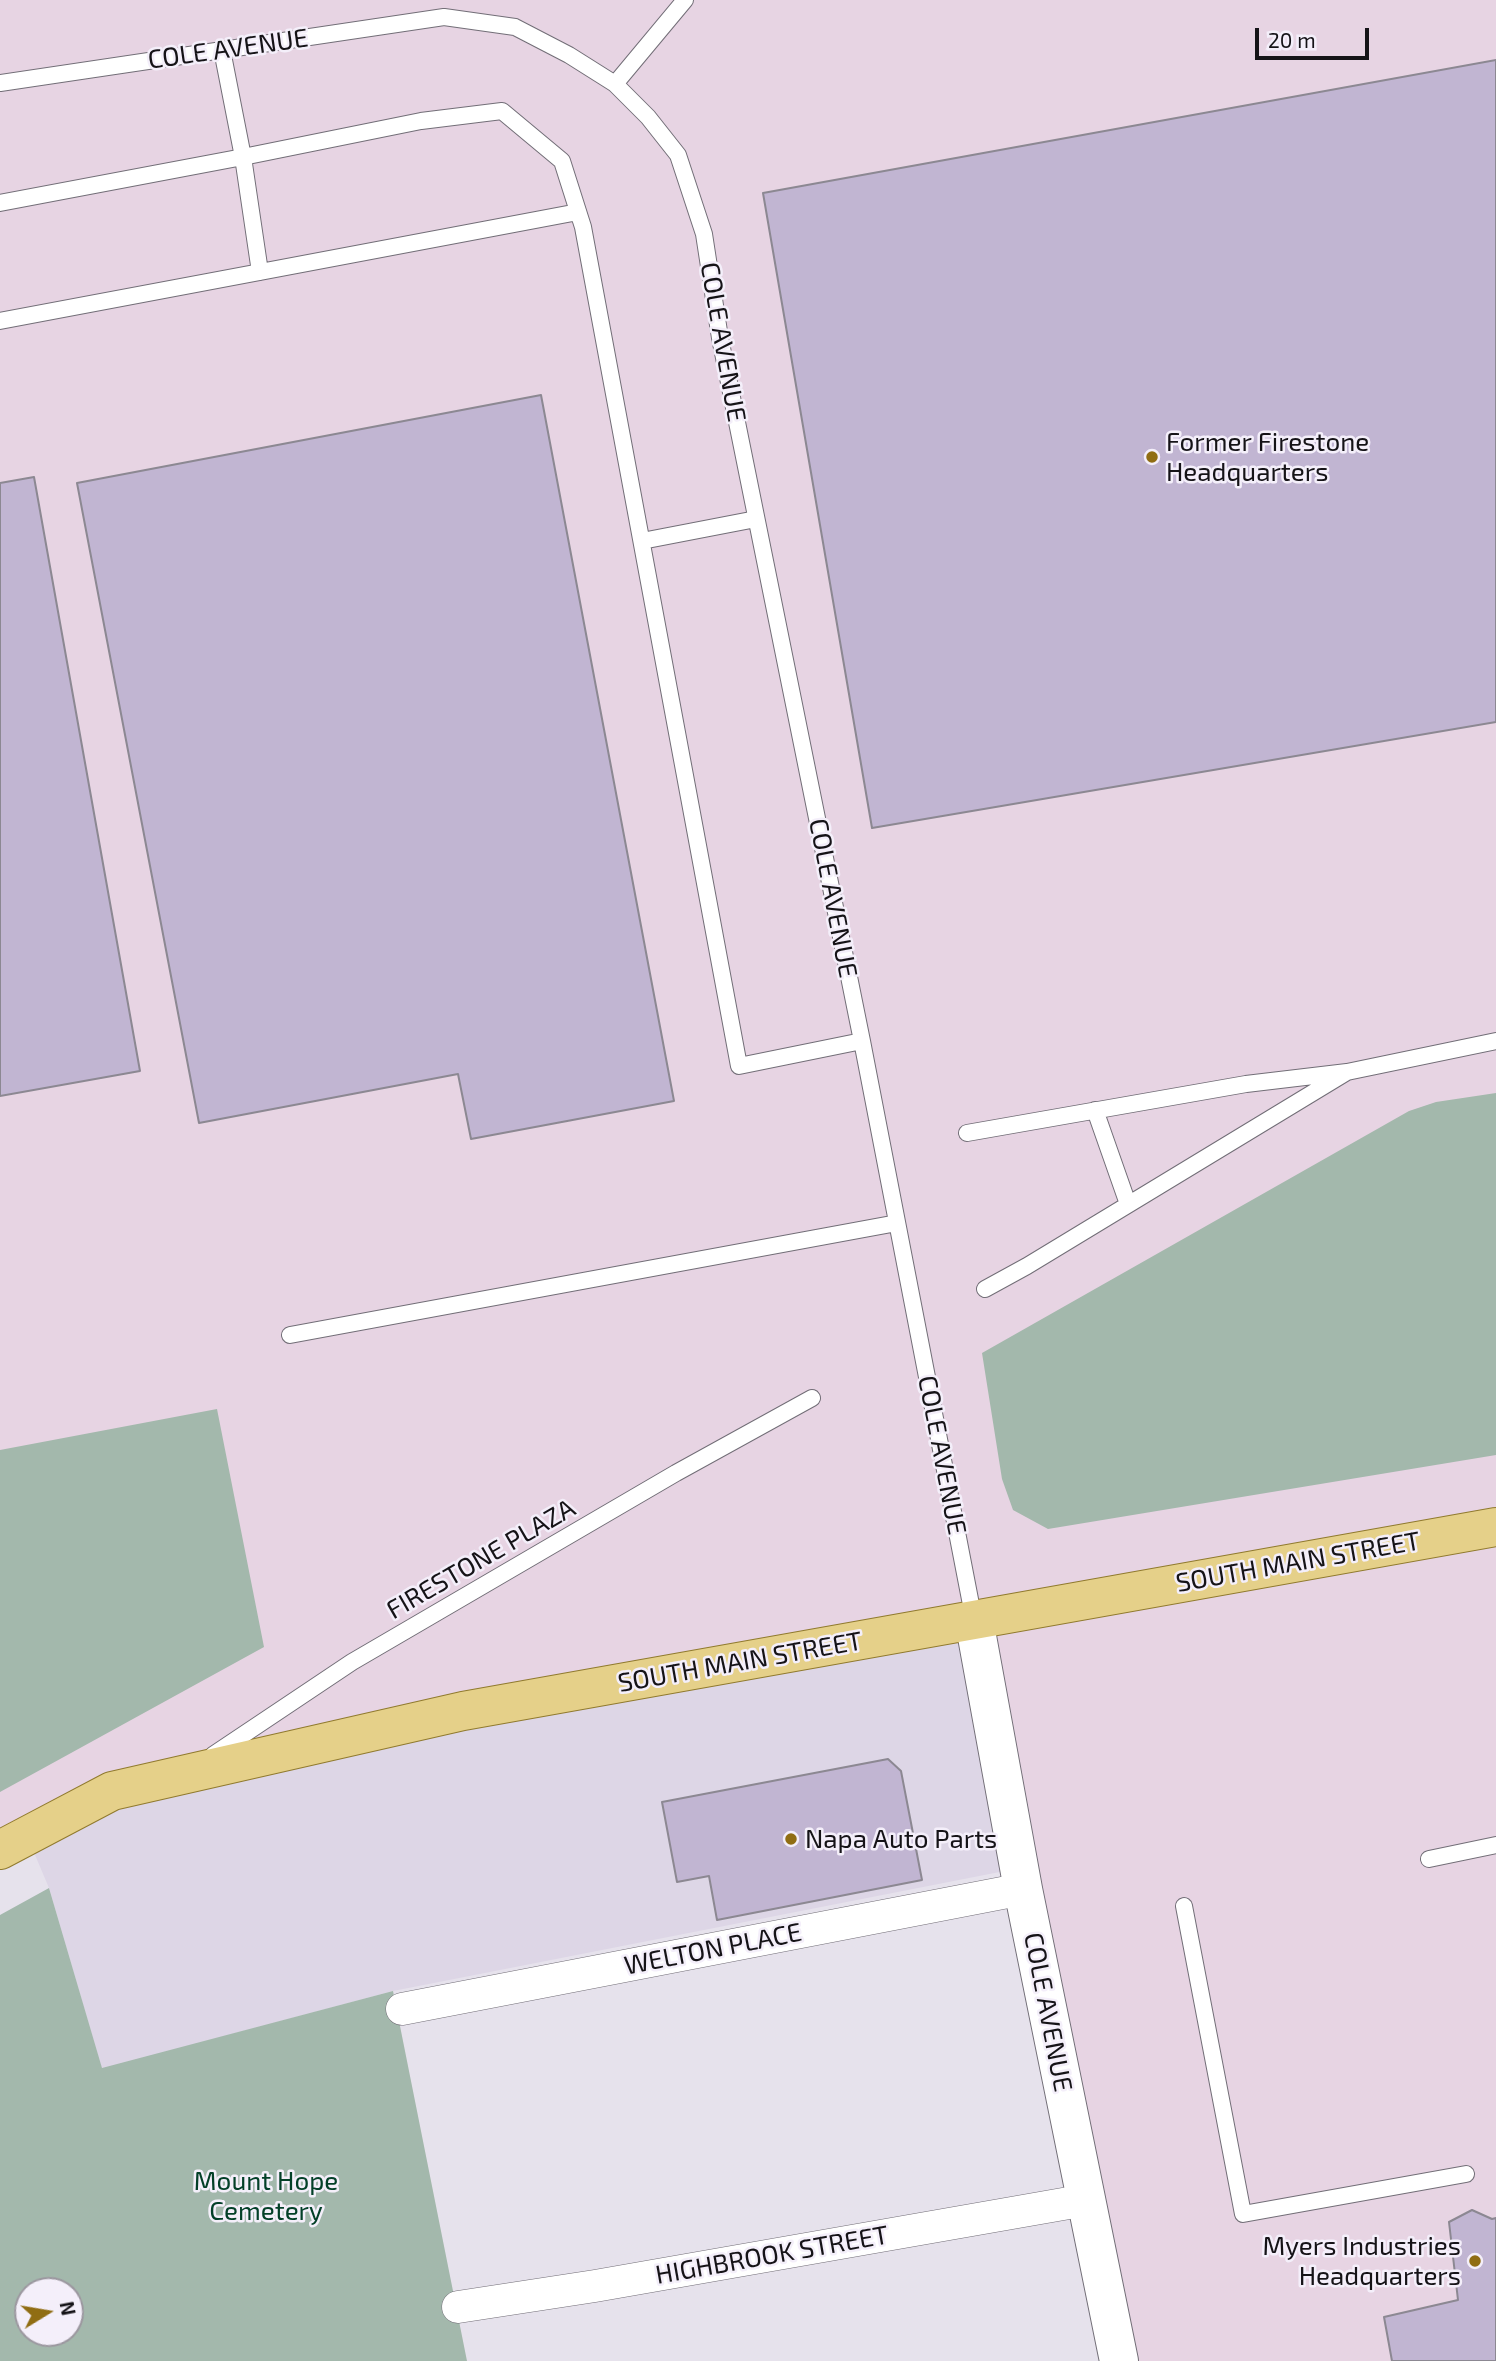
<!DOCTYPE html>
<style>
body{margin:0}
#map{position:relative;width:1496px;height:2361px;overflow:hidden;background:#e6e2ec;font-family:"Exo 2",sans-serif}
canvas{display:block}
.north{position:absolute;left:14px;top:2277px;width:70px;height:70px;box-sizing:border-box;background:#f4effa;border:2px solid #9b979f;border-radius:50%;rotate:79deg;font-size:19px;font-weight:700;line-height:28px;text-align:center;color:#151317}
.north::after{content:'';display:block;margin:auto;width:24px;height:32px;background:#906d13;clip-path:polygon(50% 0,100% 100%,50% 72%,0 100%)}
.scale{position:absolute;left:1255px;top:28px;width:114px;height:32px;box-sizing:border-box;border:4px solid #151317;border-top:0;padding-left:9px;font-size:21px;line-height:24px;white-space:nowrap;color:#151317;-webkit-text-stroke:5px #f4effa;paint-order:stroke}
</style>
<div id="map">
<canvas width="1496" height="2361"></canvas>
<div class="north">N</div>
<div class="scale">20 m</div>
</div>
<script>
const c = document.querySelector('canvas').getContext('2d');
c.lineJoin = 'round';
function fill(path, color) { c.fillStyle = color; c.fill(path, 'evenodd'); }
const shape = rows => new Path2D(rows.map(r => 'M' + r).join(''));
function strokePath(path, color, width, dash) { c.strokeStyle = color; c.lineWidth = width; c.lineCap = dash ? 'butt' : 'round'; c.setLineDash(dash || []); c.stroke(path); }
function write(font, color, halo, rows, align = 'center') {
  c.font = font + ' "Exo 2",sans-serif'; c.lineWidth = 5; c.setLineDash([]); c.textBaseline = 'middle'; c.strokeStyle = halo; c.fillStyle = color; for (const [text, x, y, turn = 0] of rows) {
    c.save(); c.translate(x, y); c.rotate((+turn || 0) * Math.PI / 180); c.textAlign = isNaN(turn) ? turn : align; if (halo) c.strokeText(text, 0, 0); c.fillText(text, 0, 0); c.restore();
  }
}
const built = shape([
 [974,1620,1020,1868,393,1991,102,2069,49,1888,27,1836,112,1791]
]);
const industrial = shape([
 [0,0,1496,0,1496,2361,1119,2361,973,1620,112,1791,0,1850]
]);
const green = shape([
 [1496,1093,1496,1455,1048,1529,1013,1510,1002,1479,982,1353,1409,1111,1436,1102],
 [217,1409,264,1647,0,1792,0,1450],
 [49,1888,102,2068,393,1991,467,2361,0,2361,0,1915],
 [28,2291,70,2291,70,2333,28,2333]
]);
const building = shape([
 [1496,60,1496,722,872,828,763,193,1496,60],
 [541,395,674,1101,471,1139,458,1074,199,1123,77,483,541,395],
 [34,477,140,1071,0,1096,0,483,34,477],
 [888,1759,901,1771,922,1880,717,1920,709,1876,677,1882,662,1802,888,1759],
 [1472,2210,1492,2219,1496,2218,1496,2361,1392,2361,1384,2317,1458,2300,1449,2222,1472,2210]
]);
const service = shape([
 [222,50,243,157,421,121,502,111,562,161,583,227,739,1066,862,1041],
 [0,83,444,17,515,27,569,55,615,84,648,117,678,155,704,234,720,338,862,1041,974,1620],
 [615,84,685,0],
 [0,203,243,157,260,272,578,212],
 [0,321,260,272],
 [642,541,756,519],
 [1347,1072,1496,1041],
 [1095,1110,1128,1204],
 [967,1133,1246,1084,1347,1072,1027,1266,985,1289],
 [290,1335,897,1223],
 [213,1755,352,1662,676,1473,812,1398],
 [1429,1859,1496,1845],
 [1184,1906,1243,2214,1466,2174]
]);
const minor = shape([
 [402,2009,1023,1889],
 [458,2307,595,2286,1086,2200]
]);
const tertiary = shape([
 [974,1620,1023,1889,1119,2361]
]);
const primary = shape([
 [0,1850,112,1791,463,1711,1496,1527]
]);
const markers = [
 [1152,457,7,"#906d13"],
 [791,1839,7,"#906d13"],
 [1475,2261,7,"#906d13"]
];
const streetNames = [
 ["COLE AVENUE",228,49,-8],
 ["COLE AVENUE",723,342,80],
 ["COLE AVENUE",833,898,79],
 ["COLE AVENUE",942,1455,79],
 ["FIRESTONE PLAZA",481,1559,-30],
 ["SOUTH MAIN STREET",1298,1562,-10],
 ["SOUTH MAIN STREET",740,1662,-10],
 ["WELTON PLACE",713,1949,-11],
 ["COLE AVENUE",1048,2012,79],
 ["HIGHBROOK STREET",772,2255,-10]
];
const poiNames = [
 ["Former Firestone",1166,442],
 ["Headquarters",1166,472],
 ["Napa Auto Parts",805,1839],
 ["Myers Industries",1461,2246,"right"],
 ["Headquarters",1461,2276,"right"]
];
const parkNames = [
 ["Mount Hope",266,2181],
 ["Cemetery",266,2211]
];
fill(built, '#ddd6e6');
fill(industrial, '#e7d4e3');
fill(green, '#a3b8ac');
fill(building, '#c1b5d2');
strokePath(building, '#8c8892', 2);
strokePath(service, '#726e77', 18);
strokePath(minor, '#726e77', 33);
strokePath(tertiary, '#726e77', 40);
strokePath(primary, '#907a2e', 40);
strokePath(service, '#fff', 16);
strokePath(minor, '#fff', 32);
strokePath(tertiary, '#fff', 38);
strokePath(primary, '#e5d089', 38);
for (const [x, y, r, color] of markers) { const dot = new Path2D(); dot.arc(x, y, r, 0, 2 * Math.PI); c.fillStyle = color; c.fill(dot); strokePath(dot, '#f4effa', 2.5); }
write('26px', '#151317', '#f4effa', streetNames);
write('26px', '#151317', '#f4effa', poiNames, 'left');
write('26px', '#034028', '#f4effa', parkNames);
</script>
